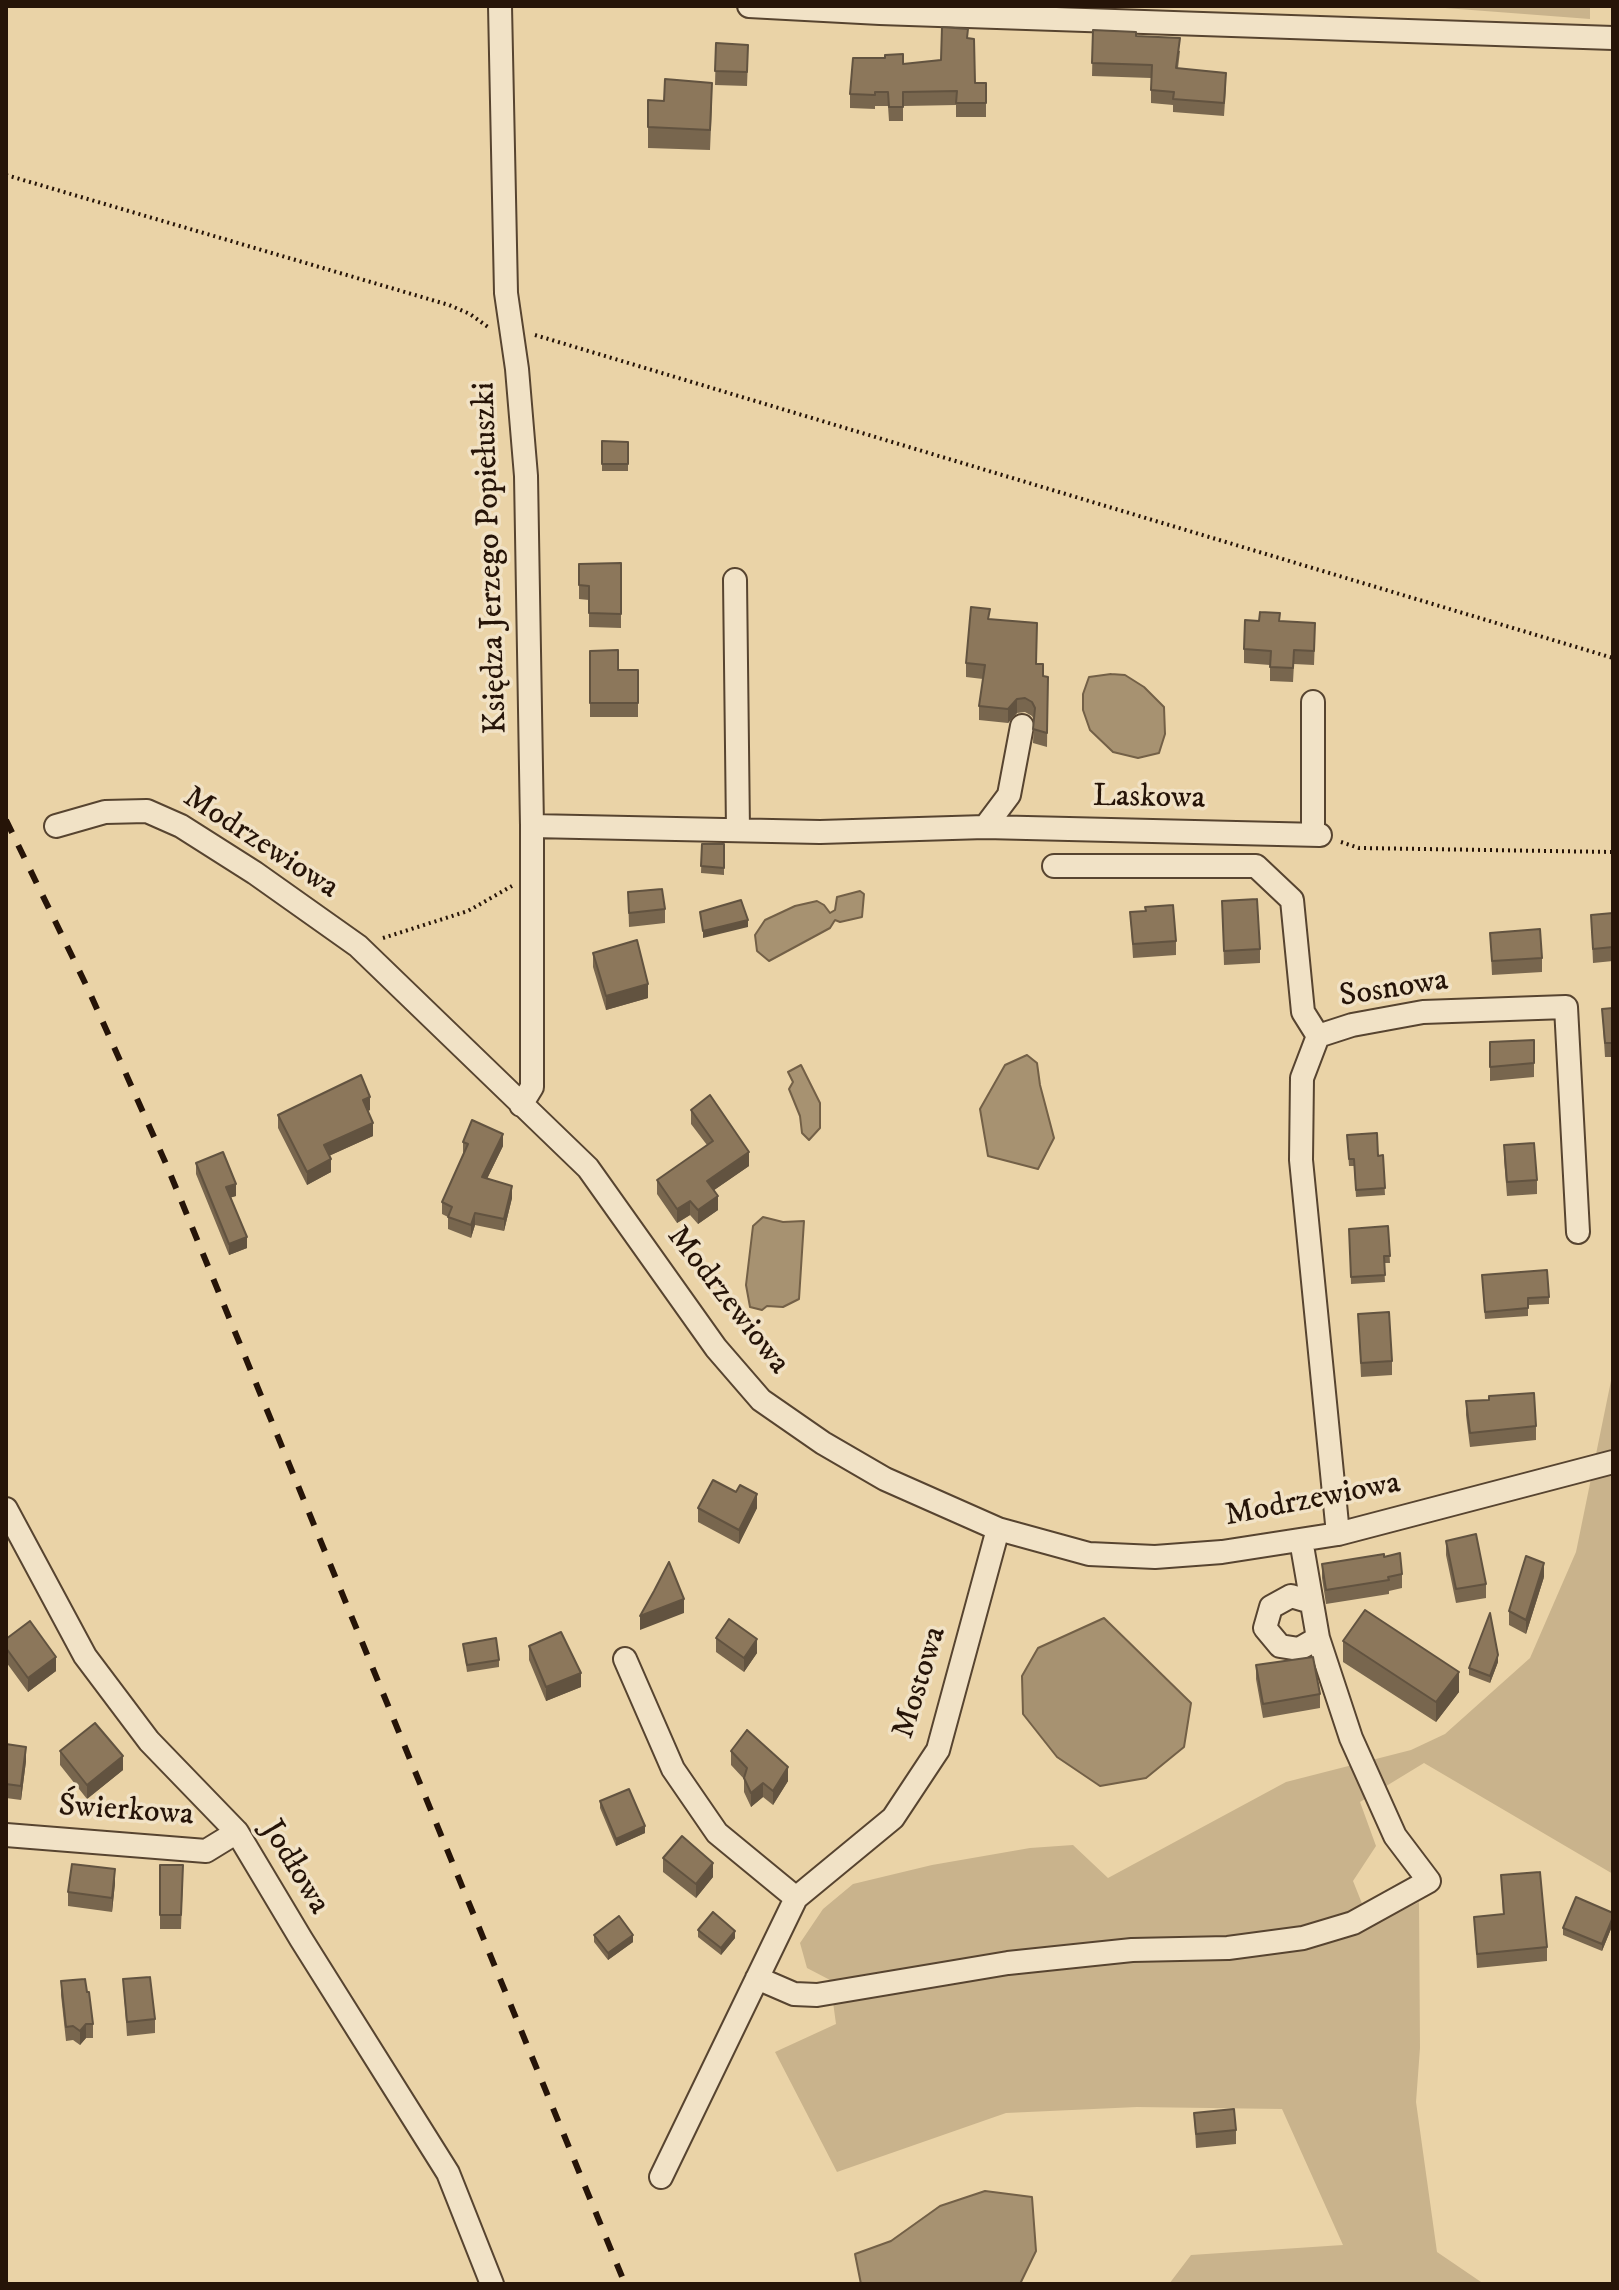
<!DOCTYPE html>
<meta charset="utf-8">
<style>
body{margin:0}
#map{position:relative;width:1619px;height:2290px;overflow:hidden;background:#ead3a7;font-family:"IM FELL DW Pica",serif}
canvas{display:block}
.frame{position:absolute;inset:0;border:8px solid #261408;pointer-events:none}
</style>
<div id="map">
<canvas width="1619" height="2290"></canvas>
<div class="frame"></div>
</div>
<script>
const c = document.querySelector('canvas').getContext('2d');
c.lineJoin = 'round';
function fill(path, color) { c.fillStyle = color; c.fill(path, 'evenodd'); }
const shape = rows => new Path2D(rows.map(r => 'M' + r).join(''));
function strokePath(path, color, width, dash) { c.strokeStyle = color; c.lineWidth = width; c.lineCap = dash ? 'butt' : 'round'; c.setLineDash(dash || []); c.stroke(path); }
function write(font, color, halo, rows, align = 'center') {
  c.font = font + ' "IM FELL DW Pica",serif'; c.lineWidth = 7; c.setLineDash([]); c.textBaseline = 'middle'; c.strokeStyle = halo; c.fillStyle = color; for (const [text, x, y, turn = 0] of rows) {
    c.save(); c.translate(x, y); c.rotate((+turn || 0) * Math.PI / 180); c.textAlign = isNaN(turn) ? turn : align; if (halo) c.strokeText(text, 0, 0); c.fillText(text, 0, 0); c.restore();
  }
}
const green = shape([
 [1419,6,1590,6,1590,19],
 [1613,1371,1613,1874,1424,1763,1360,1802,1376,1846,1353,1881,1371,1926,1419,1902,1420,2048,1416,2102,1437,2252,1484,2284,1169,2284,1191,2255,1343,2245,1282,2109,1137,2107,1006,2113,837,2172,775,2052,836,2024,830,1980,807,1968,800,1943,823,1909,853,1884,932,1865,1030,1848,1073,1845,1108,1878,1286,1782,1411,1750,1445,1734,1530,1658,1576,1552]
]);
const water = shape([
 [1111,674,1125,675,1144,687,1164,707,1165,734,1159,753,1138,758,1113,752,1090,730,1083,710,1083,694,1089,677,1111,674],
 [860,891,864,894,862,917,840,922,835,920,830,928,769,961,757,951,755,935,765,920,795,906,817,901,824,905,830,913,835,910,837,897,860,891],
 [1027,1055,1037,1063,1040,1085,1054,1138,1038,1169,988,1156,980,1109,1005,1065,1027,1055],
 [801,1065,820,1103,820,1128,809,1140,802,1133,800,1116,789,1089,793,1082,788,1072,801,1065],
 [763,1217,783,1222,804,1221,799,1299,783,1307,767,1306,762,1310,750,1307,746,1285,753,1226,763,1217],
 [1104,1618,1191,1703,1184,1747,1146,1778,1100,1786,1057,1757,1023,1714,1022,1676,1038,1648,1104,1618],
 [985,2191,1032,2197,1036,2251,1020,2284,861,2284,855,2254,891,2241,940,2206,985,2191]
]);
const path = shape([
 [6,175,449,305,470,314,488,327],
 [535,335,1613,658],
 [1341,842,1359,848,1613,852],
 [383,938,468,911,512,886]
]);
const minor = shape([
 [500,6,506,293,517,369,526,476,532,826,532,1087,521,1105],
 [749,6,880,13,1613,38],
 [735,580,738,830],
 [56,826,105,812,147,811,181,826,255,873,358,946,588,1168,716,1348,761,1400,823,1443,885,1479,998,1529,1089,1554,1155,1557,1222,1552,1338,1534,1613,1462],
 [532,826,820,832,985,827,1320,835],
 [985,827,1009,795,1022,726],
 [1313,835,1313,702],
 [1054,866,1256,866,1292,900,1303,1012,1318,1036],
 [6,1509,85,1656,149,1741,237,1832,301,1939,448,2173,492,2284],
 [1338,1534,1301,1160,1302,1078,1318,1036,1352,1025,1423,1012,1566,1007,1578,1232],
 [1311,1602,1291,1596,1271,1607,1265,1628,1280,1646,1299,1649,1318,1638],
 [625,1659,673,1769,717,1833,796,1898],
 [6,1835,206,1851,237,1832],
 [757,1978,794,1994,817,1995,1008,1963,1132,1950,1228,1948,1303,1938,1353,1923,1429,1881,1395,1836,1351,1738,1318,1638,1301,1540],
 [661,2177,796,1898,893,1818,938,1750,998,1529]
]);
const rail = shape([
 [6,820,89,991,167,1166,625,2284]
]);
const wall = shape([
 [1093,30,1136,36,1180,51,1178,68,1226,86,1224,116,1173,112,1173,105,1151,103,1151,78,1092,76],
 [967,38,975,83,986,83,986,117,956,117,956,105,903,106,903,121,889,121,888,106,875,106,875,109,850,108,850,94,903,64,941,60],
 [716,43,748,59,747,86,715,85],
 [648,100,712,104,710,150,648,148],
 [602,441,628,442,628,471,602,471],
 [621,563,621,628,589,627,589,600,579,599,579,564],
 [990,619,1036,664,1043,676,1048,677,1047,747,1033,743,1034,720,1032,716,1025,712,1017,713,1008,723,979,720,979,706,983,679,966,677,966,663],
 [1280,621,1315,637,1314,665,1294,664,1293,682,1270,681,1270,665,1244,663,1244,649],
 [590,651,618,670,638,670,638,717,590,717],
 [702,844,724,844,724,875,701,873],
 [628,892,665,909,665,923,629,927],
 [1222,901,1260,949,1260,963,1224,965],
 [1130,912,1176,941,1176,955,1133,958],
 [1613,913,1613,961,1593,963,1591,915],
 [1490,933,1542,958,1542,972,1492,975],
 [593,953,648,998,606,1010,593,967],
 [1613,1008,1613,1057,1605,1057,1602,1009],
 [1534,1040,1534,1077,1490,1081,1490,1042],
 [370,1110,368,1111,373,1136,329,1156,331,1172,307,1185,278,1128,278,1115],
 [691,1110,749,1166,714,1190,718,1210,698,1224,690,1215,677,1223,657,1194,657,1180,707,1145,691,1124],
 [1347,1135,1378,1156,1383,1155,1385,1195,1356,1197,1354,1166,1349,1166],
 [463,1142,503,1146,487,1179,512,1198,504,1231,475,1225,471,1238,448,1229,448,1217,442,1214,442,1202,463,1154],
 [1504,1145,1537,1180,1537,1194,1507,1196,1504,1159],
 [196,1163,236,1196,231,1197,247,1248,229,1255,196,1174],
 [1388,1226,1390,1263,1384,1263,1385,1282,1351,1284,1349,1229],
 [1482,1275,1549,1297,1549,1304,1528,1305,1528,1316,1485,1319],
 [1358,1314,1392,1361,1392,1375,1361,1377],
 [1466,1401,1536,1426,1536,1440,1470,1447,1466,1415],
 [698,1508,757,1508,739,1544,698,1522],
 [1446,1541,1486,1584,1486,1598,1456,1603,1446,1555],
 [1384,1557,1402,1574,1402,1588,1389,1591,1389,1594,1326,1604,1322,1578,1322,1564],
 [1544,1577,1526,1634,1509,1625,1509,1611],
 [716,1638,757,1653,744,1672,716,1652],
 [6,1639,56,1671,28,1692,6,1662],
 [1343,1641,1459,1692,1436,1722,1343,1662],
 [463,1644,499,1660,499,1667,467,1672],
 [529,1646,581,1687,546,1701,529,1660],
 [1498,1662,1490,1683,1469,1675,1469,1668],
 [1256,1665,1320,1694,1320,1708,1263,1718,1256,1679],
 [6,1744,26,1761,21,1800,6,1798],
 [60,1751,123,1770,87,1799,60,1765],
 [731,1751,788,1781,773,1805,763,1797,751,1807,744,1792,744,1779,731,1765],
 [600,1801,645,1833,616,1846,600,1808],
 [663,1858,713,1877,696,1898,663,1872],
 [160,1865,183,1879,181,1929,160,1929],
 [1501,1875,1547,1947,1547,1961,1477,1968,1474,1917,1503,1914],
 [115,1883,112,1912,68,1906,68,1892],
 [1613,1913,1613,1924,1602,1951,1563,1935,1563,1928],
 [698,1930,735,1938,721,1955,698,1937],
 [594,1935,633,1942,608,1960,594,1942],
 [123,1979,155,2019,155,2033,127,2036],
 [61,1981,87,1992,93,2024,93,2038,86,2038,80,2045,73,2040,66,2041,61,1995],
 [1194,2113,1236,2130,1236,2144,1196,2148]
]);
const shadedWall = shape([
 [1017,699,1017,713,1008,723,1008,709],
 [748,920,748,927,703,938,703,931],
 [648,984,648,998,606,1010,606,996],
 [370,1097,370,1110,363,1113,363,1100],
 [373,1123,373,1136,324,1158,324,1145],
 [503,1134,503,1146,482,1189,482,1177],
 [749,1152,749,1166,707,1195,707,1181],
 [331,1159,331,1172,307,1185,307,1172],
 [236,1184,236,1196,226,1199,226,1187],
 [512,1186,512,1198,504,1231,504,1219],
 [718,1196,718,1210,698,1224,698,1210],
 [690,1201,690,1215,677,1223,677,1209],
 [475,1213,475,1225,471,1238,471,1225],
 [247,1237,247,1248,229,1255,229,1244],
 [757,1494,757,1508,739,1544,739,1530],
 [1544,1563,1544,1577,1526,1634,1526,1620],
 [684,1599,684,1613,640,1630,640,1616],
 [757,1639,757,1653,744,1672,744,1658],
 [1498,1655,1498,1662,1490,1683,1490,1676],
 [56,1657,56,1671,28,1692,28,1678],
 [1459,1672,1459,1692,1436,1722,1436,1702],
 [581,1673,581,1687,546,1701,546,1687],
 [26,1747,26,1761,21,1800,21,1786],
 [123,1756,123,1770,87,1799,87,1785],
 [788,1767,788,1781,773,1805,773,1791],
 [763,1783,763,1797,751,1807,751,1793],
 [645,1826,645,1833,616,1846,616,1839],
 [713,1863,713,1877,696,1898,696,1884],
 [115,1869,115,1883,112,1912,112,1898],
 [1613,1917,1613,1924,1602,1951,1602,1944],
 [735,1931,735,1938,721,1955,721,1948],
 [633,1935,633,1942,608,1960,608,1953],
 [86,2024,86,2038,80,2045,80,2031]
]);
const building = shape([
 [942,27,968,29,967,38,974,39,975,83,986,83,986,103,956,103,957,91,903,92,903,107,889,107,888,92,875,92,875,95,850,94,853,58,885,58,885,55,903,54,903,64,941,60,942,27],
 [1093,30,1136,32,1136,36,1180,38,1176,68,1226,73,1224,103,1173,99,1174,92,1151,90,1152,65,1092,63,1093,30],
 [716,43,748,45,747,72,715,71,716,43],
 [665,79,712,83,710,130,648,127,648,100,664,101,665,79],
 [602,441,628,442,628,464,602,464,602,441],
 [621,563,621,614,589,613,589,586,579,585,579,564,621,563],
 [971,607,990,609,988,619,1037,623,1036,664,1043,664,1043,676,1048,677,1047,733,1033,729,1035,708,1032,702,1025,698,1017,699,1008,709,979,706,985,665,966,663,971,607],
 [1260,612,1280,613,1279,621,1315,623,1314,651,1294,650,1293,668,1270,667,1271,651,1244,649,1245,620,1259,621,1260,612],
 [618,650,618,670,638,670,638,703,590,703,590,651,618,650],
 [702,844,724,844,724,868,701,866,702,844],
 [662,889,665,909,629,913,628,892,662,889],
 [1257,899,1260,949,1224,951,1222,901,1257,899],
 [741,900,748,920,703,931,700,912,741,900],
 [1173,905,1176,941,1133,944,1130,912,1146,911,1145,907,1173,905],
 [1613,913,1613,947,1593,949,1591,915,1613,913],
 [1540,929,1542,958,1492,961,1490,933,1540,929],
 [637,940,648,984,606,996,593,953,637,940],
 [1613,1008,1613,1043,1605,1043,1602,1009,1613,1008],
 [1534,1040,1534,1063,1490,1067,1490,1042,1534,1040],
 [361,1075,370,1097,363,1100,373,1123,324,1145,331,1159,307,1172,278,1115,361,1075],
 [710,1095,749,1152,707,1181,718,1196,698,1210,690,1201,677,1209,657,1180,713,1141,691,1110,710,1095],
 [472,1120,503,1134,482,1177,512,1186,504,1219,475,1213,471,1225,448,1217,452,1207,442,1202,468,1144,463,1142,472,1120],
 [1377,1133,1378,1156,1383,1155,1385,1188,1356,1190,1354,1159,1349,1159,1347,1135,1377,1133],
 [1534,1143,1537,1180,1507,1182,1504,1145,1534,1143],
 [223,1152,236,1184,226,1187,247,1237,229,1244,196,1163,223,1152],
 [1388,1226,1390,1256,1384,1256,1385,1275,1351,1277,1349,1229,1388,1226],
 [1547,1270,1549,1297,1528,1298,1528,1308,1485,1312,1482,1275,1547,1270],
 [1389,1312,1392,1361,1361,1363,1358,1314,1389,1312],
 [1534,1393,1536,1426,1470,1433,1466,1401,1489,1400,1489,1396,1534,1393],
 [713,1480,736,1492,740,1485,757,1494,739,1530,698,1508,713,1480],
 [1476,1534,1486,1584,1456,1589,1446,1541,1476,1534],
 [1400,1553,1402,1574,1388,1577,1389,1580,1326,1590,1322,1564,1384,1554,1384,1557,1400,1553],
 [1526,1556,1544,1563,1526,1620,1509,1611,1526,1556],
 [669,1562,684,1599,640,1616,654,1591,669,1562],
 [1365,1610,1459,1672,1436,1702,1343,1641,1365,1610],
 [1490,1613,1498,1655,1490,1676,1469,1668,1490,1613],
 [729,1619,757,1639,744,1658,716,1638,729,1619],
 [30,1621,56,1657,28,1678,6,1648,6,1639,30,1621],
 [561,1632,581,1673,546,1687,529,1646,561,1632],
 [496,1638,499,1660,467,1665,463,1644,496,1638],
 [1313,1657,1320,1694,1263,1704,1256,1665,1313,1657],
 [95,1723,123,1756,87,1785,60,1751,95,1723],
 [747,1730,788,1767,773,1791,763,1783,751,1793,744,1778,747,1768,731,1751,747,1730],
 [6,1744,26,1747,21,1786,6,1784,6,1744],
 [629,1789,645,1826,616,1839,600,1801,629,1789],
 [682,1836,713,1863,696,1884,663,1858,682,1836],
 [72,1864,115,1869,112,1898,68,1892,72,1864],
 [160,1865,183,1865,181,1915,160,1915,160,1865],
 [1540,1872,1547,1947,1477,1954,1474,1917,1504,1914,1501,1875,1540,1872],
 [1576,1897,1613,1913,1613,1917,1602,1944,1563,1928,1576,1897],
 [713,1912,735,1931,721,1948,698,1930,713,1912],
 [619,1916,633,1935,608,1953,594,1935,619,1916],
 [150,1977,155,2019,127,2022,123,1979,150,1977],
 [85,1979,87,1992,89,1992,93,2024,86,2024,80,2031,73,2026,66,2027,61,1981,85,1979],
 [1234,2109,1236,2130,1196,2134,1194,2113,1234,2109]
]);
const streetNames = [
 ["Księdza Jerzego Popiełuszki",492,558,-92],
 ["Laskowa",1149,799,1],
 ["Modrzewiowa",260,844,33],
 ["Sosnowa",1394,990,-9],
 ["Modrzewiowa",727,1301,52],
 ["Modrzewiowa",1313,1501,-11],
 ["Mostowa",921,1683,-73],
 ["Świerkowa",126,1812,4],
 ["Jodłowa",294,1868,59]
];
fill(green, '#c9b38c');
fill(water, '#a79271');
strokePath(water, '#736047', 2);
strokePath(minor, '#574430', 26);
strokePath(path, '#261408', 4, [2, 4]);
strokePath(minor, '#f1e2c6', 22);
strokePath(rail, '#261408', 6, [14, 14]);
fill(wall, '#78664e');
fill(shadedWall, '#625340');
fill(building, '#8c775b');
strokePath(building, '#625340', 2);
write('32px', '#261408', '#f1e2c6', streetNames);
</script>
